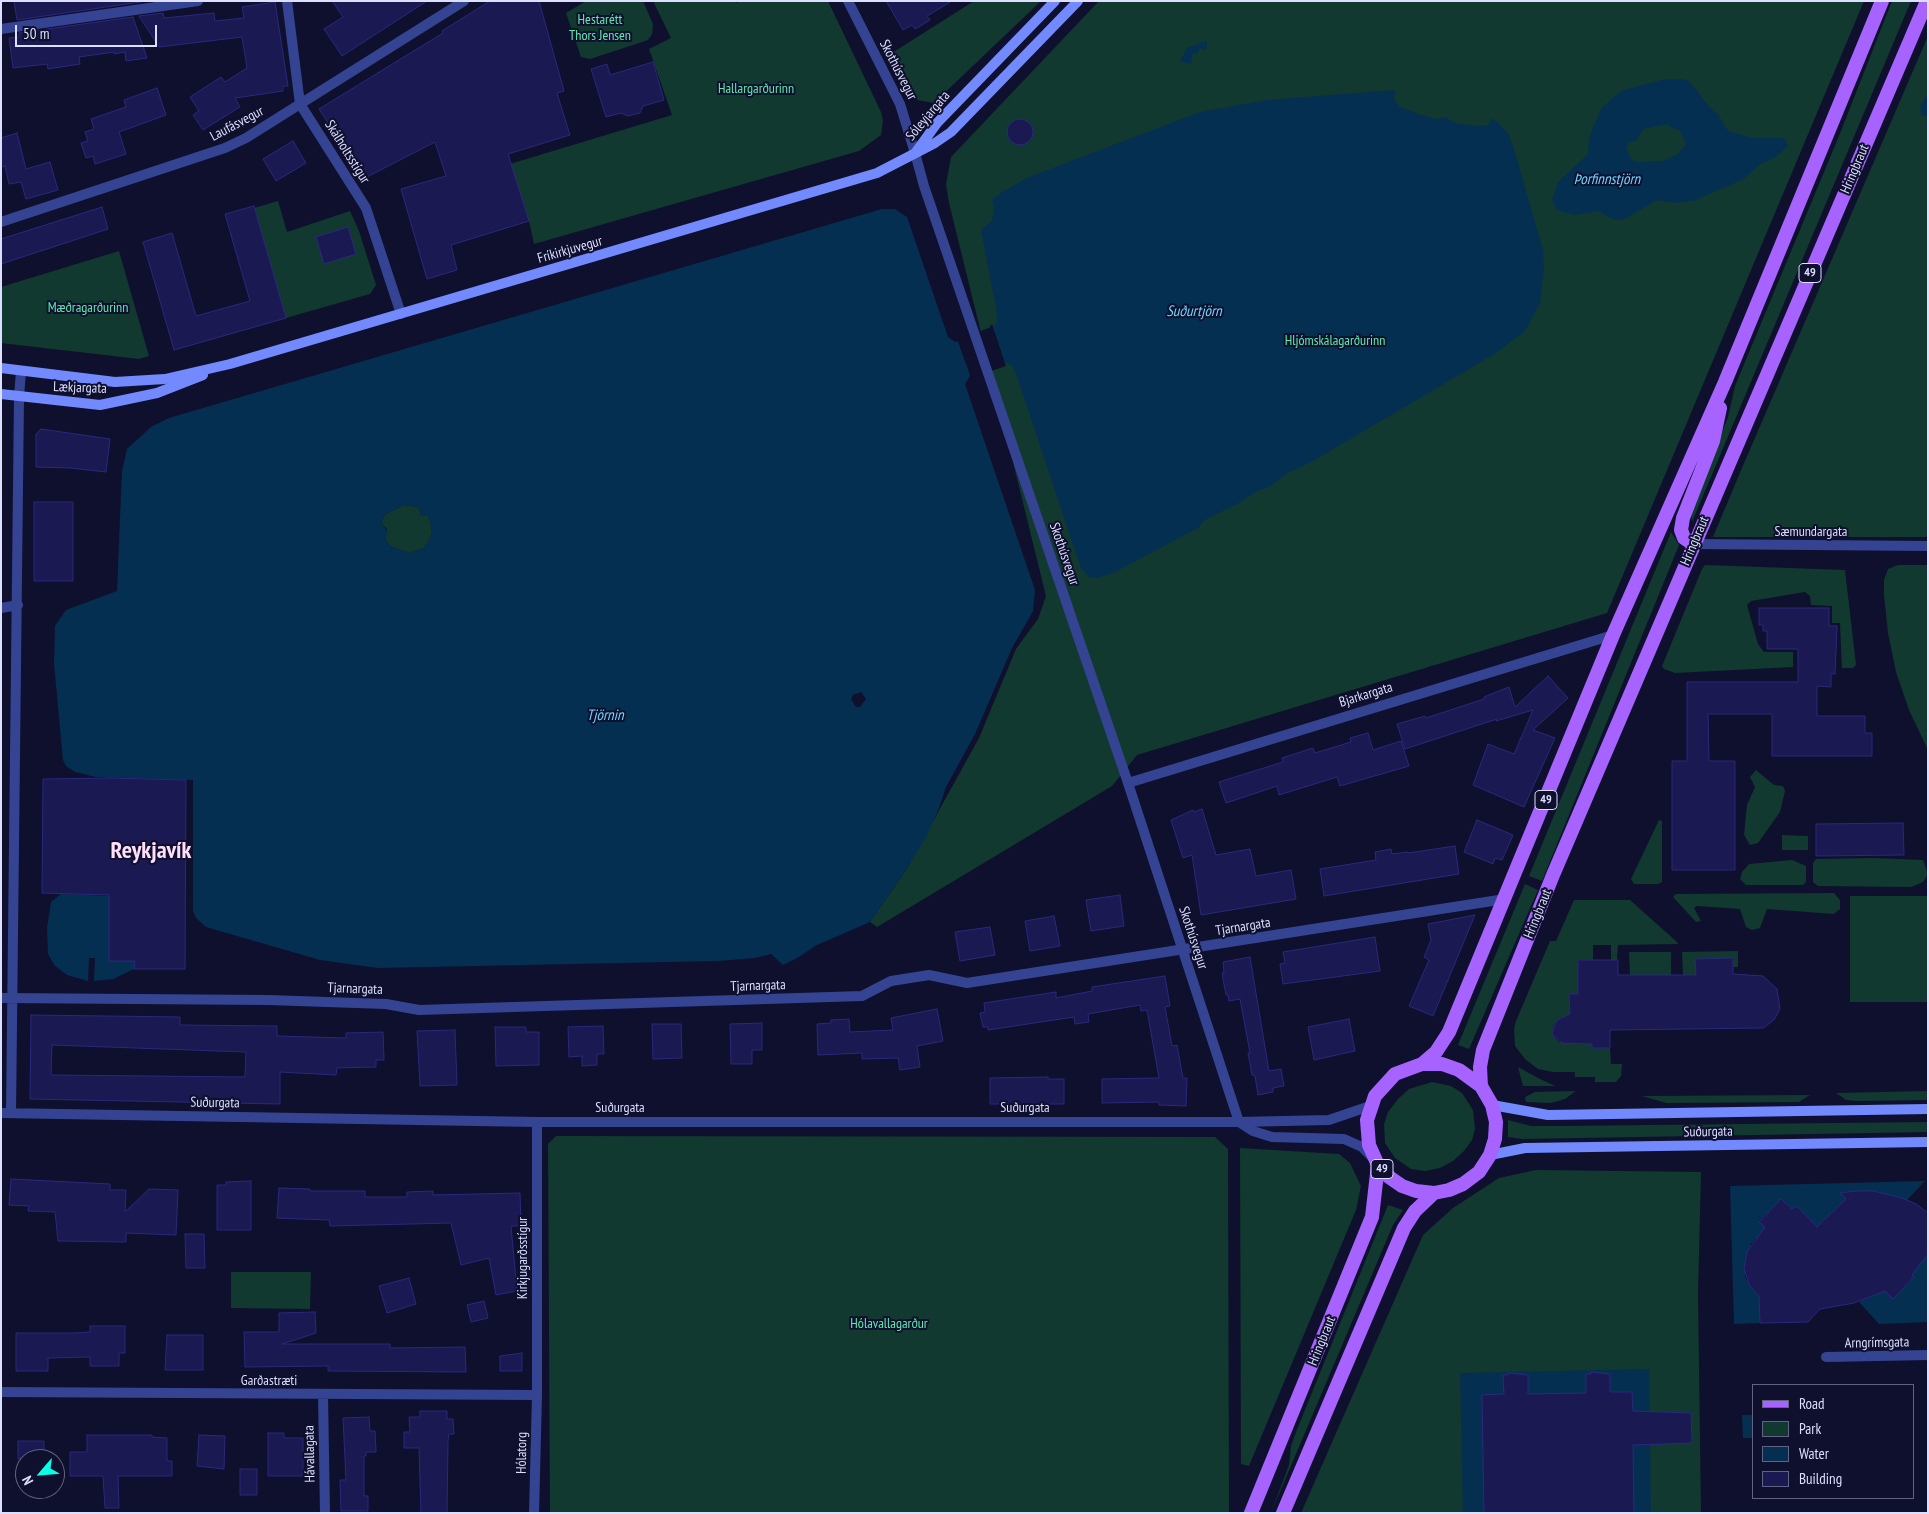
<!DOCTYPE html>
<meta charset="utf-8">
<style>
body{margin:0}
#map{position:relative;width:1929px;height:1514px;overflow:hidden;background:#0f102e;font-family:"PT Sans Narrow",sans-serif}
canvas{display:block}
.frame{position:absolute;inset:0;border:2px solid #dcdfff;pointer-events:none}
.legend{position:absolute;left:1752px;top:1384px;width:162px;height:115px;box-sizing:border-box;background:#0f102e;border:1px solid #616382;margin:0;padding:6px 9px;list-style:none;font-size:15px;color:#dcdfff}
.legend li{display:flex;align-items:center;gap:10px;height:25px}
.legend b{width:25px;border:1px solid #616382}
.north{position:absolute;left:15px;top:1449px;width:50px;height:50px;box-sizing:border-box;background:#0f102e;border:1px solid #616382;border-radius:50%;rotate:243deg;font-size:14px;font-weight:700;line-height:20px;text-align:center;color:#dcdfff}
.north::after{content:'';display:block;margin:auto;width:18px;height:22px;background:#08ffe8;clip-path:polygon(50% 0,100% 100%,50% 72%,0 100%)}
.scale{position:absolute;left:15px;top:25px;width:142px;height:22px;box-sizing:border-box;border:2px solid #dcdfff;border-top:0;padding-left:6px;font-size:15px;line-height:18px;white-space:nowrap;color:#dcdfff;-webkit-text-stroke:4px #0f102e;paint-order:stroke}
</style>
<div id="map">
<canvas width="1929" height="1514"></canvas>
<div class="frame"></div>
<ul class="legend">
<li><b style="height:6px;background:#a763ff"></b>Road</li>
<li><b style="height:14px;background:#113930"></b>Park</li>
<li><b style="height:14px;background:#052f51"></b>Water</li>
<li><b style="height:14px;background:#1a1951"></b>Building</li>
</ul>
<div class="north">N</div>
<div class="scale">50 m</div>
</div>
<script>
const c = document.querySelector('canvas').getContext('2d');
c.lineJoin = 'round';
function fill(path, color) { c.fillStyle = color; c.fill(path, 'evenodd'); }
const shape = rows => new Path2D(rows.map(r => 'M' + r).join(''));
function strokePath(path, color, width, dash) { c.strokeStyle = color; c.lineWidth = width; c.lineCap = dash ? 'butt' : 'round'; c.setLineDash(dash || []); c.stroke(path); }
function write(font, color, halo, rows, align = 'center') {
  c.font = font + ' "PT Sans Narrow",sans-serif'; c.lineWidth = 4; c.setLineDash([]); c.textBaseline = 'middle'; c.strokeStyle = halo; c.fillStyle = color; for (const [text, x, y, turn = 0] of rows) {
    c.save(); c.translate(x, y); c.rotate((+turn || 0) * Math.PI / 180); c.textAlign = isNaN(turn) ? turn : align; if (halo) c.strokeText(text, 0, 0); c.fillText(text, 0, 0); c.restore();
  }
}
const green = shape([
 [586,1,643,1,653,24,652,34,648,40,633,45,590,59,581,57,566,13],
 [653,1,735,1,736,3,740,1,828,1,881,112,883,120,881,135,859,151,534,244,529,221,510,164,672,115,649,49,671,38],
 [974,1,1041,1,934,103,917,100,892,53],
 [1099,1,1864,1,1607,613,1137,755,1112,786,877,927,870,922,906,870,979,738,1016,649,1038,619,1046,596,949,203,946,184,951,157],
 [1892,1,1911,1,1692,522,1691,510,1728,417,1735,386,1839,136],
 [1928,36,1928,537,1713,537,1742,468],
 [278,201,287,232,350,211,359,231,376,285,370,294,286,318,254,208],
 [119,251,149,356,139,359,1,343,1,287],
 [404,505,419,507,422,516,428,516,430,520,432,532,429,541,424,548,409,553,390,546,385,539,387,529,381,523,384,515],
 [1671,532,1679,545,1542,881,1529,876],
 [1705,565,1845,570,1856,665,1853,668,1842,668,1840,623,1832,623,1832,606,1811,605,1810,596,1805,592,1751,601,1747,605,1758,644,1764,652,1793,652,1793,667,1675,673,1664,669,1662,666,1702,569],
 [1928,565,1928,750,1909,710,1896,672,1888,633,1884,595,1884,580,1888,569,1898,565],
 [1756,770,1774,785,1783,786,1785,791,1780,812,1758,843,1750,845,1744,835,1747,805,1755,787,1750,777],
 [1659,820,1662,821,1662,882,1658,884,1634,884,1631,879],
 [1782,835,1808,836,1808,850,1782,850],
 [1872,858,1923,860,1928,874,1923,882,1911,887,1818,886,1813,882,1813,863,1816,859],
 [1792,860,1806,866,1806,882,1803,885,1746,885,1740,879,1742,872,1749,864],
 [1525,884,1538,890,1469,1049,1458,1045],
 [1834,893,1840,900,1840,909,1834,914,1767,909,1760,928,1752,930,1746,927,1740,909,1697,906,1694,908,1701,921,1696,922,1673,897,1676,894],
 [1850,896,1928,896,1928,1002,1850,1002],
 [1574,900,1630,900,1677,942,1678,944,1618,945,1617,960,1611,960,1611,945,1593,945,1593,960,1578,994,1569,994,1570,1017,1562,1017,1554,1024,1552,1034,1559,1042,1592,1044,1593,1048,1610,1048,1611,1064,1622,1064,1621,1076,1616,1082,1595,1082,1595,1077,1575,1077,1575,1072,1553,1072,1538,1069,1525,1059,1515,1046,1514,1029,1516,1021,1550,941,1556,941],
 [1738,951,1738,967,1733,967,1733,958,1696,959,1696,975,1683,975,1682,952],
 [1629,952,1671,952,1671,975,1630,975],
 [1518,1067,1538,1078,1555,1086,1523,1086],
 [1432,1082,1451,1086,1462,1093,1473,1110,1475,1129,1472,1140,1464,1151,1453,1161,1440,1168,1425,1171,1411,1169,1395,1158,1385,1143,1384,1124,1388,1112,1398,1099,1409,1089],
 [1576,1091,1565,1099,1551,1103,1526,1102,1525,1097,1535,1092],
 [1928,1091,1928,1100,1857,1101,1846,1100,1836,1093],
 [1810,1095,1799,1102,1666,1103,1642,1096],
 [1508,1120,1531,1126,1558,1126,1928,1122,1928,1132,1522,1139,1508,1137],
 [556,1136,1215,1137,1228,1149,1229,1512,550,1513,548,1144],
 [1240,1148,1339,1154,1350,1163,1361,1186,1356,1210,1249,1466,1241,1464],
 [1536,1170,1701,1172,1698,1293,1701,1513,1301,1513,1423,1235,1453,1208,1499,1178],
 [1388,1205,1403,1210,1393,1225,1271,1513,1289,1465,1291,1446,1296,1432],
 [231,1272,311,1272,310,1309,231,1308]
]);
const water = shape([
 [1207,41,1207,48,1204,50,1199,48,1198,53,1192,54,1191,64,1180,61,1187,48],
 [1665,79,1683,79,1690,82,1713,111,1718,114,1728,131,1753,138,1784,138,1788,146,1777,156,1761,164,1742,180,1693,201,1674,203,1657,200,1623,220,1614,220,1598,211,1575,215,1557,210,1552,200,1558,182,1588,154,1589,138,1601,108,1621,91],
 [1668,124,1670,127,1680,131,1686,144,1678,154,1663,161,1638,162,1632,160,1626,149,1629,142,1636,141,1643,129],
 [1395,90,1394,98,1399,106,1418,114,1438,119,1445,117,1455,123,1476,126,1488,125,1493,118,1508,133,1514,149,1543,250,1544,268,1540,303,1525,331,1493,355,1313,461,1288,473,1269,487,1257,491,1241,502,1205,520,1198,528,1113,573,1098,578,1089,577,1081,568,1015,371,1011,365,1004,362,970,376,965,384,1035,590,1033,611,1012,648,975,734,946,787,939,808,926,837,904,873,870,922,817,945,797,958,783,965,771,954,755,958,717,961,378,968,320,960,206,927,196,918,193,911,193,780,96,777,75,772,66,766,63,760,54,663,55,626,66,610,117,591,122,471,127,449,151,427,169,418,882,209,895,209,907,217,948,337,955,342,990,330,997,322,996,308,981,230,992,221,994,207,992,200,1002,192,1029,177,1200,112,1267,100],
 [404,505,418,507,421,512,419,516,428,516,430,520,432,532,429,541,424,548,409,553,390,546,385,539,388,532,381,523,384,515],
 [861,692,866,699,860,707,856,707,851,699,853,695],
 [1928,94,1928,116,1922,116,1920,107],
 [61,894,109,896,109,923,125,924,125,931,109,931,109,961,125,961,135,955,134,969,113,979,94,981,95,958,89,958,88,981,67,975,55,966,48,954,47,928,51,902],
 [1925,1181,1907,1200,1873,1191,1840,1193,1846,1199,1817,1227,1797,1207,1792,1209,1781,1199,1772,1208,1776,1212,1771,1217,1767,1213,1759,1221,1766,1228,1751,1244,1745,1260,1745,1277,1749,1285,1769,1308,1759,1308,1760,1323,1734,1324,1730,1186],
 [1928,1254,1928,1322,1879,1324,1859,1302,1885,1290,1894,1298,1902,1290,1903,1283,1906,1286,1914,1277,1911,1274],
 [1649,1369,1651,1513,1634,1513,1632,1392,1610,1392,1610,1374,1605,1374,1605,1372,1586,1374,1586,1393,1528,1394,1523,1373,1509,1373,1508,1375,1503,1376,1504,1394,1482,1395,1484,1513,1463,1513,1460,1373],
 [1742,1415,1753,1415,1753,1438,1743,1438]
]);
const pier = shape([
 [992,324,1006,366,971,378,957,339,989,328]
]);
const building = shape([
 [14,1,147,1,17,20,14,1],
 [332,1,427,1,342,56,324,29,343,17,332,1],
 [490,1,539,1,564,91,557,93,570,135,508,154,529,221,451,245,457,270,427,279,401,189,446,176,435,142,363,179,339,135,337,137,319,109,443,33,442,31,490,1],
 [886,1,952,1,927,16,930,20,915,29,912,25,903,30,886,1],
 [275,2,288,86,283,86,283,91,235,98,240,107,203,130,193,115,199,111,190,97,221,77,225,82,247,68,242,37,159,47,139,16,163,13,164,18,214,13,215,21,244,18,242,7,275,2],
 [133,17,147,58,126,61,125,52,114,54,114,52,79,57,80,64,48,69,47,64,13,68,9,38,19,37,19,33,133,17],
 [653,62,664,100,643,106,640,113,628,116,621,113,606,117,591,69,607,64,610,75,653,62],
 [157,88,166,115,119,132,126,154,95,164,93,156,86,158,81,143,88,141,85,132,94,129,91,119,126,107,124,100,157,88],
 '1007 132a13 13 0 1 1 26 0a13 13 0 1 1-26 0Z',
 [17,133,26,169,50,162,58,190,26,199,21,182,9,184,5,166,1,167,1,138,17,133],
 [293,141,306,163,276,181,263,159,293,141],
 [254,206,286,318,174,350,143,242,172,233,196,316,250,301,225,214,254,206],
 [102,207,108,229,1,264,1,239,102,207],
 [348,227,356,254,324,264,316,237,348,227],
 [41,429,110,439,106,472,70,468,36,467,36,434,41,429],
 [34,502,73,502,73,581,34,581,34,502],
 [1759,608,1829,608,1829,626,1837,626,1835,674,1831,674,1831,687,1817,686,1817,716,1865,716,1865,733,1872,733,1872,756,1772,756,1772,714,1708,714,1709,761,1735,761,1735,870,1672,870,1672,761,1687,761,1687,682,1798,682,1798,649,1767,649,1767,631,1763,631,1763,625,1759,625,1759,608],
 [1548,676,1568,698,1533,730,1555,738,1524,807,1473,785,1488,744,1514,754,1533,710,1496,721,1497,719,1405,749,1397,724,1425,716,1426,718,1484,699,1484,697,1509,687,1515,707,1548,676],
 [1368,733,1373,750,1401,741,1409,766,1340,786,1337,777,1279,795,1277,786,1226,803,1219,782,1283,762,1282,758,1313,748,1315,753,1351,742,1350,738,1368,733],
 [110,778,186,780,185,969,134,969,135,961,109,961,109,895,42,893,43,779,110,778],
 [1202,809,1216,855,1250,849,1256,876,1291,870,1296,899,1201,915,1192,855,1183,858,1171,820,1193,810,1194,812,1202,809],
 [1477,820,1513,835,1502,860,1495,858,1493,864,1464,852,1477,820],
 [1903,823,1904,855,1816,856,1816,824,1903,823],
 [1455,846,1459,874,1324,896,1320,869,1376,860,1375,852,1391,849,1392,854,1408,852,1408,853,1455,846],
 [1120,895,1124,926,1091,931,1086,900,1120,895],
 [1475,915,1433,1016,1409,1006,1429,960,1424,957,1431,940,1428,924,1475,915],
 [1054,916,1060,946,1030,951,1025,921,1054,916],
 [990,927,995,955,960,961,955,932,990,927],
 [1375,937,1380,971,1283,984,1280,964,1285,963,1283,952,1375,937],
 [1250,957,1269,1071,1281,1069,1284,1086,1273,1088,1273,1092,1258,1095,1255,1076,1252,1075,1248,1053,1250,1053,1240,999,1229,1001,1228,995,1226,995,1222,973,1224,973,1223,962,1250,957],
 [1733,958,1733,974,1763,976,1777,989,1780,1009,1774,1020,1763,1028,1610,1030,1610,1048,1592,1048,1592,1044,1562,1043,1552,1034,1556,1021,1570,1014,1569,994,1578,994,1578,960,1618,960,1618,975,1696,975,1695,959,1733,958],
 [1165,976,1170,1006,1165,1007,1172,1046,1177,1045,1183,1078,1187,1078,1186,1106,1159,1105,1159,1102,1102,1103,1102,1079,1159,1078,1147,1010,1141,1011,1140,1005,1088,1014,1089,1022,1075,1024,1074,1017,988,1030,988,1027,983,1027,980,1013,985,1012,984,1003,1056,992,1056,998,1092,991,1092,987,1165,976],
 [937,1009,943,1041,917,1046,920,1067,900,1070,898,1058,862,1059,862,1053,818,1055,817,1024,831,1023,831,1020,849,1019,850,1032,893,1030,891,1018,937,1009],
 [31,1015,180,1017,180,1025,277,1026,277,1036,346,1038,346,1033,383,1032,384,1060,376,1060,376,1067,337,1068,336,1075,280,1072,280,1104,30,1099,31,1015],
 [52,1045,246,1052,245,1077,51,1075,52,1045],
 [1349,1019,1355,1051,1314,1060,1308,1027,1349,1019],
 [762,1023,762,1050,752,1050,752,1064,731,1064,730,1024,762,1023],
 [652,1024,681,1024,682,1058,653,1059,652,1024],
 [603,1026,604,1054,597,1054,597,1065,582,1066,582,1056,569,1057,568,1027,603,1026],
 [495,1027,526,1027,526,1032,539,1032,539,1065,496,1066,495,1027],
 [455,1030,457,1085,420,1086,417,1031,455,1030],
 [1048,1077,1048,1079,1064,1079,1064,1104,990,1104,990,1078,1048,1077],
 [11,1179,110,1184,110,1190,126,1190,125,1212,149,1189,178,1190,176,1235,126,1233,126,1242,58,1241,55,1212,28,1211,29,1206,9,1205,11,1179],
 [251,1181,251,1230,217,1230,217,1185,226,1185,226,1182,251,1181],
 [279,1188,310,1189,310,1191,365,1191,365,1197,407,1197,407,1192,433,1191,433,1195,520,1193,521,1226,511,1226,517,1291,496,1295,489,1258,461,1265,451,1223,330,1226,329,1220,277,1218,279,1188],
 [1856,1191,1873,1191,1902,1198,1916,1204,1928,1213,1928,1254,1912,1275,1914,1277,1893,1299,1885,1291,1854,1303,1820,1309,1808,1322,1760,1323,1759,1296,1749,1285,1744,1268,1747,1252,1765,1227,1759,1222,1781,1199,1792,1209,1797,1206,1817,1227,1846,1199,1840,1193,1856,1191],
 [185,1234,204,1234,205,1268,186,1268,185,1234],
 [409,1278,416,1304,387,1313,379,1286,409,1278],
 [484,1301,488,1318,471,1322,467,1305,484,1301],
 [315,1312,316,1333,282,1344,390,1344,390,1348,465,1347,466,1372,328,1371,328,1366,245,1367,244,1332,279,1332,279,1313,315,1312],
 [90,1326,125,1326,125,1353,119,1353,119,1366,90,1366,90,1357,48,1358,48,1371,16,1371,16,1333,76,1333,90,1332,90,1326],
 [167,1335,203,1335,203,1370,165,1370,167,1335],
 [522,1353,522,1371,500,1371,500,1356,522,1353],
 [1591,1372,1610,1374,1610,1392,1632,1392,1633,1411,1691,1413,1692,1443,1633,1445,1634,1513,1484,1513,1482,1395,1504,1394,1503,1375,1508,1375,1508,1373,1528,1375,1528,1394,1586,1393,1586,1374,1591,1374,1591,1372],
 [420,1411,447,1411,447,1419,453,1419,454,1434,449,1434,448,1441,447,1513,421,1513,419,1448,404,1448,404,1432,410,1432,409,1417,420,1417,420,1411],
 [369,1417,370,1431,375,1431,376,1452,366,1452,366,1456,364,1456,364,1496,368,1496,368,1511,341,1511,340,1480,346,1480,343,1418,369,1417],
 [268,1433,284,1433,284,1438,303,1438,303,1476,268,1476,268,1433],
 [87,1435,152,1435,152,1437,167,1438,167,1461,172,1461,172,1476,118,1476,119,1508,105,1508,103,1476,70,1476,70,1452,87,1452,87,1435],
 [199,1435,225,1436,224,1469,197,1466,199,1435],
 [18,1441,44,1441,44,1459,18,1459,18,1441],
 [240,1469,257,1469,257,1495,240,1495,240,1469]
]);
const minor = shape([
 [287,1,300,104,366,208,401,314],
 [848,1,900,104,915,153],
 [1,29,198,1],
 [1,222,225,148,246,138,464,1],
 [1693,544,1928,546],
 [1,608,18,605],
 [1128,783,1613,635],
 [1,998,268,1000,386,1004,419,1010,862,996,891,981,929,975,967,983,1505,899],
 [1,1113,537,1122,1239,1122],
 [11,1113,19,397,21,371],
 [1826,1357,1928,1355],
 [1,1392,537,1395],
 [323,1395,325,1513],
 [534,1513,537,1395,537,1122]
]);
const tertiary = shape([
 [915,153,924,186,1128,783,1239,1122],
 [1239,1122,1253,1131,1272,1137,1344,1139,1362,1147,1373,1158],
 [1239,1122,1329,1120,1370,1106]
]);
const secondary = shape([
 [916,152,937,123,1055,1],
 [1,368,115,382,165,379,230,364,877,173,935,143,951,132,1078,1],
 [1,394,100,405,157,393,203,375],
 [1492,1105,1548,1115,1928,1109],
 [1490,1155,1525,1148,1928,1142]
]);
const primary = shape([
 [1693,544,1684,538,1681,530,1683,518,1713,441,1720,408],
 [1422,1064,1436,1052,1449,1032,1613,635,1725,382,1882,1],
 [1481,1086,1459,1070,1442,1064,1422,1064,1395,1074,1375,1096,1367,1120,1369,1145,1378,1165,1389,1177,1402,1186,1416,1191,1434,1193,1449,1190,1463,1184,1479,1172,1490,1155,1495,1139,1496,1122,1492,1105,1481,1086,1480,1067,1483,1050,1553,875,1927,1],
 [1251,1513,1372,1217,1378,1165],
 [1283,1513,1404,1228,1415,1211,1434,1193]
]);
const shields = [
 [1810,273,22],
 [1546,800,22],
 [1382,1169,22]
];
const shieldNames = [
 ["49",1810,273],
 ["49",1546,800],
 ["49",1382,1169]
];
const parkNames = [
 ["Hestarétt",600,20],
 ["Thors Jensen",600,36],
 ["Hallargarðurinn",756,89],
 ["Mæðragarðurinn",88,308],
 ["Hljómskálagarðurinn",1335,341],
 ["Hólavallagarður",889,1324]
];
const streetNames = [
 ["Skothúsvegur",898,70,63],
 ["Sóleyjargata",928,116,-50],
 ["Laufásvegur",237,124,-28],
 ["Skálholtsstígur",347,152,58],
 ["Hringbraut",1855,169,-67],
 ["Fríkirkjuvegur",570,250,-16],
 ["Lækjargata",80,388,2],
 ["Sæmundargata",1811,532],
 ["Hringbraut",1695,541,-67],
 ["Skothúsvegur",1064,554,71],
 ["Bjarkargata",1366,695,-17],
 ["Hringbraut",1538,914,-68],
 ["Tjarnargata",1243,927,-9],
 ["Skothúsvegur",1193,938,72],
 ["Tjarnargata",758,986,-2],
 ["Tjarnargata",355,989,2],
 ["Suðurgata",215,1103,1],
 ["Suðurgata",620,1108],
 ["Suðurgata",1025,1108],
 ["Suðurgata",1708,1132,-1],
 ["Kirkjugarðsstígur",523,1258,-90],
 ["Hringbraut",1322,1341,-68],
 ["Arngrímsgata",1877,1343,-1],
 ["Garðastræti",269,1381],
 ["Hólatorg",522,1453,-89],
 ["Hávallagata",310,1454,-91]
];
const waterNames = [
 ["Þorfinnstjörn",1607,180],
 ["Suðurtjörn",1194,312],
 ["Tjörnin",605,716]
];
const townNames = [
 ["Reykjavík",151,851]
];
fill(green, '#113930');
fill(water, '#052f51');
fill(pier, '#0f102e');
fill(building, '#1a1951');
strokePath(building, '#29297f', 1);
strokePath(minor, '#354492', 10);
strokePath(tertiary, '#354492', 10);
strokePath(secondary, '#738aff', 10);
strokePath(primary, '#a763ff', 14);
for (const [x, y, w] of shields) { const box = new Path2D(); box.roundRect(x - w / 2, y - 9.5, w, 19, 4); c.fillStyle = '#0f102e'; c.fill(box); strokePath(box, '#dcdfff', 1); }
write('bold 12px', '#dcdfff', null, shieldNames);
write('14px', '#5becac', '#0f102e', parkNames);
write('14px', '#dcdfff', '#0f102e', streetNames);
write('italic 15px', '#6ad7ff', '#0f102e', waterNames);
write('bold 24px', '#ffdef9', '#0f102e', townNames);
</script>
